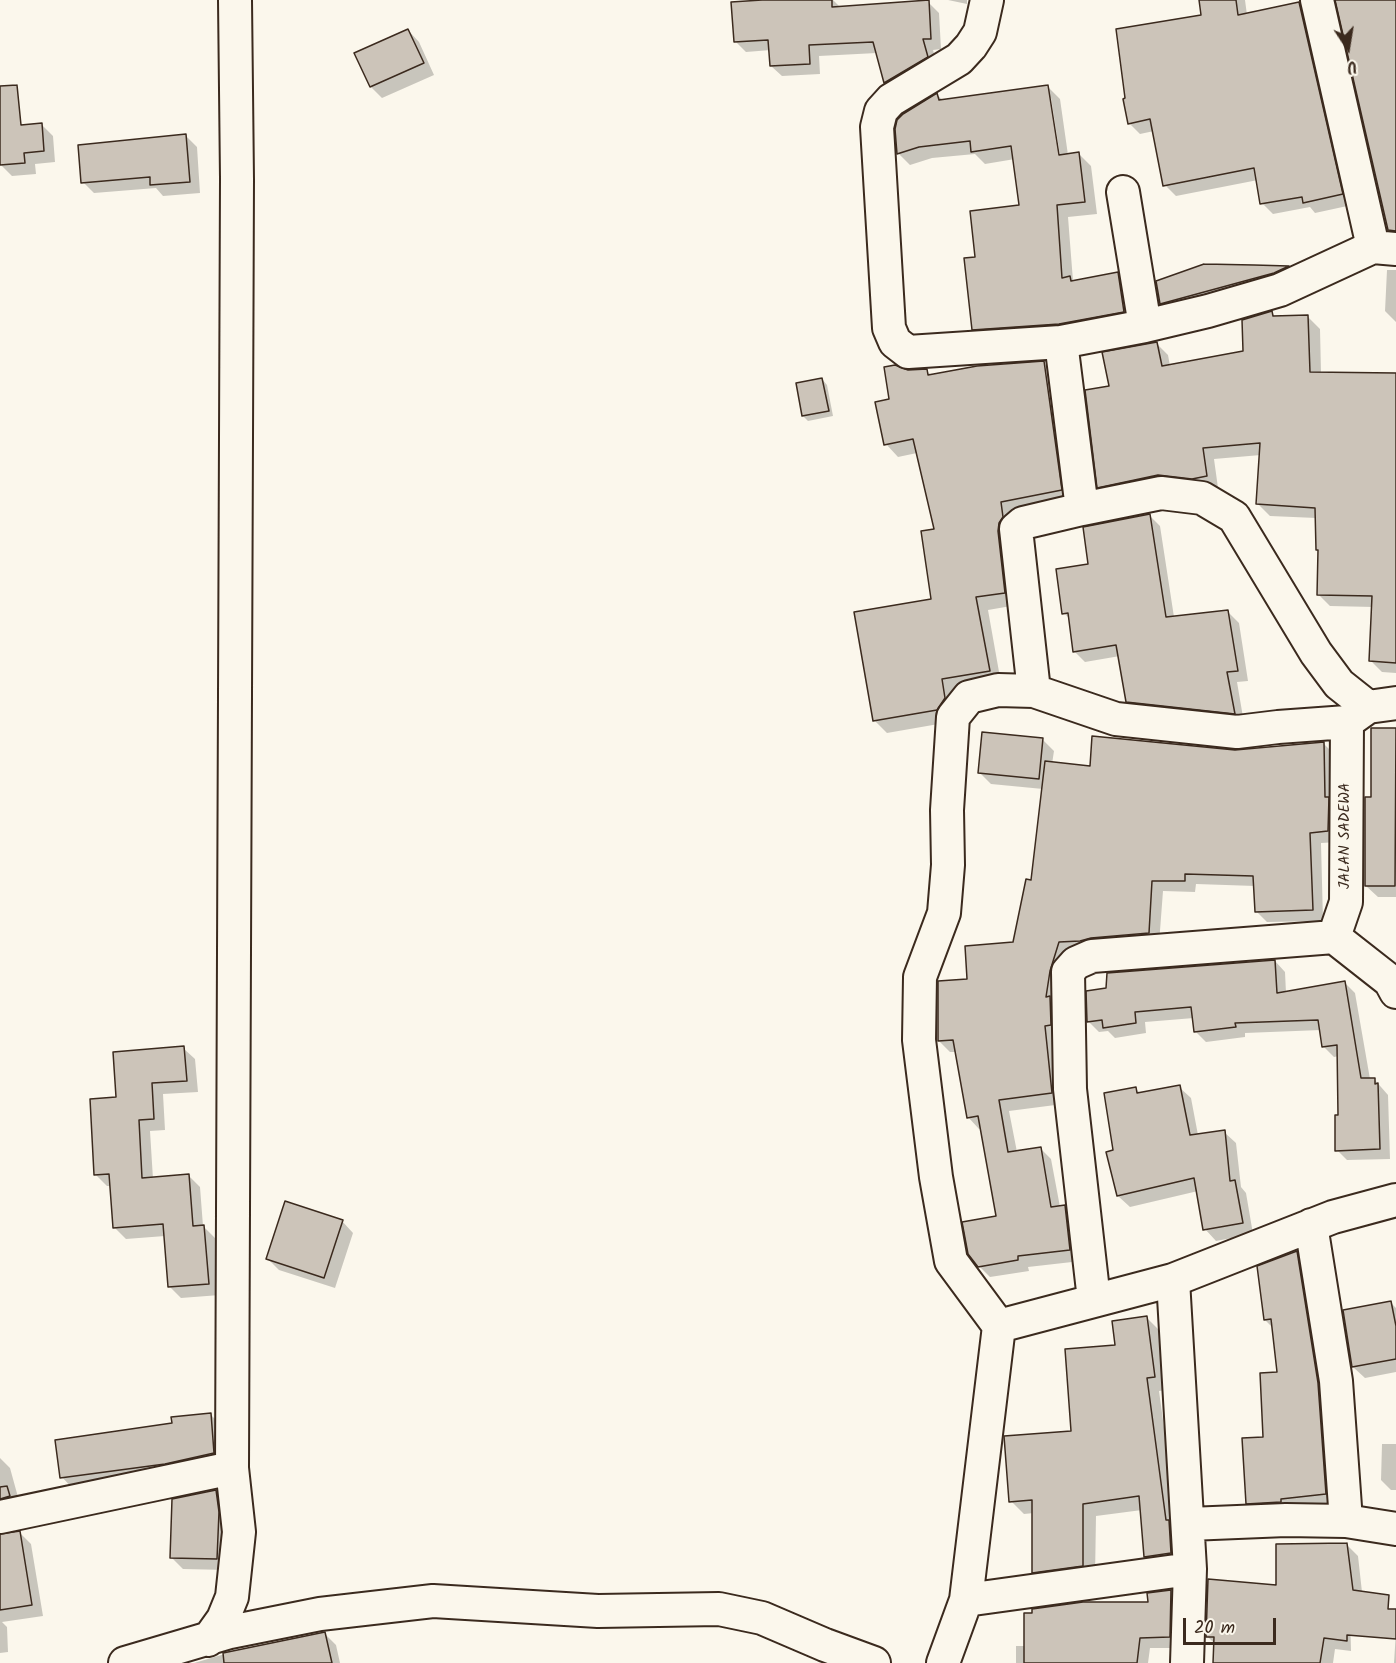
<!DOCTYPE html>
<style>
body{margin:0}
#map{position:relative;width:1396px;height:1663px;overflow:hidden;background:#fbf7ec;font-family:Kalam,sans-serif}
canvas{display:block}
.north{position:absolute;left:1318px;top:18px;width:60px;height:60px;-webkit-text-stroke:4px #fbf7ec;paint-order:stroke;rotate:168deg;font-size:16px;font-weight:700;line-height:24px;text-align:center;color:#3b2a1e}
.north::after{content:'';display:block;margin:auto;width:21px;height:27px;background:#3b2a1e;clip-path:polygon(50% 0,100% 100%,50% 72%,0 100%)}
.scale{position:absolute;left:1183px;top:1618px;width:93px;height:27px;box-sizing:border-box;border:3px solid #3b2a1e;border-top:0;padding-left:8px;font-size:18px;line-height:21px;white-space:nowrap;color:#3b2a1e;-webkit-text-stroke:4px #fbf7ec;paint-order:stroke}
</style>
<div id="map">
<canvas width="1396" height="1663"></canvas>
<div class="north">U</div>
<div class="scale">20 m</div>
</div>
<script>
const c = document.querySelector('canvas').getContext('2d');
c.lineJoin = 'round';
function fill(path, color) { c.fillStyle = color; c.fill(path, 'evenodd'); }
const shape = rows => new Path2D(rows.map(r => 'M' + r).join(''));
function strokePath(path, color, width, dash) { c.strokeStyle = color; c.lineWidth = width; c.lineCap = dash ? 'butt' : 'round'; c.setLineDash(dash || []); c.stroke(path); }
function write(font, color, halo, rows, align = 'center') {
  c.font = font + ' Kalam,sans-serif'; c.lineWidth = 5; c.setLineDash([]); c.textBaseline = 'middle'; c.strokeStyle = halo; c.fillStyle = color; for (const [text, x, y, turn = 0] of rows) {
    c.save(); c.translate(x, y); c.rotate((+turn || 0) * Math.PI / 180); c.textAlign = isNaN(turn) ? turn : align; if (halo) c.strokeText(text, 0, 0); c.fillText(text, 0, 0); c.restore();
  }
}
const shadow = shape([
 [791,0,833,0,841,8,928,2,939,13,941,49,933,50,938,68,896,93,885,82,877,53,819,56,820,74,782,76,771,66,771,50,746,52,735,41],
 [948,0,967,0,967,4],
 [1200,0,1245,0,1247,15,1299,4,1310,15,1352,205,1315,213,1310,207,1273,214,1262,203,1258,180,1176,196,1165,185,1154,131,1140,134,1129,123,1203,17],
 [408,30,419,42,434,75,382,98,371,87],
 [1047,86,1060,99,1068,155,1079,154,1091,166,1097,214,1068,217,1073,281,1117,274,1130,286,1136,324,986,342,973,329,977,259,1021,206,1015,159,985,164,975,154,932,158,910,165,898,153,937,95,944,101],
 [1048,98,1051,98,1061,162,1058,163],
 [42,125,53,136,55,162,35,164,36,174,12,176,0,164,0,128],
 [185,135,197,147,200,193,163,196,156,188,94,193,83,182],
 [1204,266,1288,267,1299,278,1172,315,1161,303],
 [1387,270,1396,270,1396,322,1385,311],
 [1272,313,1276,318,1308,317,1320,329,1321,373,1396,374,1396,673,1382,672,1370,660,1373,607,1330,606,1318,594,1320,552,1317,549,1316,518,1270,516,1258,504,1261,455,1214,459,1218,488,1111,499,1099,487,1111,387,1156,343,1168,355,1170,366,1245,352],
 [1165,472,1165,475,1107,487,1107,484],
 [1044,363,1056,375,1073,503,1013,514,1017,605,988,610,1001,683,950,722,887,733,875,721,856,613,932,600,935,530,917,453,898,457,886,444,891,400,908,371,926,370,932,376],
 [822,379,827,385,833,416,808,421,803,416],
 [1149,515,1160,526,1174,617,1228,612,1239,623,1248,681,1237,682,1244,723,1139,712,1128,701,1120,656,1085,662,1074,651,1070,619,1064,613,1089,565],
 [1373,729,1396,729,1396,897,1378,897,1366,886,1373,799],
 [1042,739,1054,751,1052,764,1091,767,1323,743,1334,754,1339,842,1321,843,1323,921,1267,922,1256,911,1255,886,1196,884,1195,892,1163,891,1159,944,1069,952,1063,1104,1009,1111,1017,1152,1040,1148,1051,1159,1060,1207,1065,1207,1076,1218,1081,1261,1028,1267,1029,1271,990,1277,979,1266,997,1218,982,1128,979,1129,968,1117,956,1052,950,1052,939,1041,969,981,1014,944,1032,882,1043,789,991,784,980,773],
 [1275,961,1285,972,1286,993,1344,982,1355,993,1370,1079,1374,1079,1388,1095,1390,1159,1347,1160,1337,1150,1340,1117,1339,1056,1334,1057,1324,1047,1321,1030,1245,1033,1245,1037,1206,1042,1196,1032,1194,1018,1145,1022,1146,1033,1115,1038,1108,1031,1099,1032,1088,1021],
 [183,1048,195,1059,198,1092,163,1094,165,1130,150,1131,153,1179,189,1176,200,1187,203,1226,215,1238,220,1295,181,1298,170,1287,165,1236,126,1239,115,1228,111,1186,107,1186,96,1175,118,1098],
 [1179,1087,1191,1098,1198,1135,1224,1132,1236,1143,1241,1187,1246,1193,1253,1234,1216,1241,1205,1229,1198,1191,1130,1207,1118,1196,1108,1153,1115,1151,1136,1089,1141,1094],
 [342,1221,353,1233,335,1288,279,1270,268,1259],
 [1297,1252,1308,1264,1337,1505,1258,1514,1247,1503,1278,1374,1273,1328,1265,1320],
 [1390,1302,1396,1308,1396,1372,1365,1378,1353,1367],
 [1146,1317,1159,1330,1168,1390,1159,1391,1183,1566,1159,1569,1146,1556,1142,1510,1096,1516,1095,1578,1047,1585,1034,1572,1034,1513,1024,1514,1011,1501,1073,1432,1117,1346],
 [211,1415,222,1426,225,1465,73,1489,62,1477,173,1425],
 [1382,1444,1396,1444,1396,1490,1391,1490,1381,1480],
 [0,1458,10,1468,21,1508,0,1514],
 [216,1491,227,1503,228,1570,183,1569,172,1558],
 [20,1533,31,1544,43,1616,2,1622,7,1627,8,1652,0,1653,0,1535],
 [1347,1545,1358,1556,1364,1610,1350,1611,1351,1651,1335,1649,1333,1663,1215,1663,1215,1644,1207,1636,1277,1586],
 [1171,1591,1182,1602,1180,1648,1150,1648,1148,1663,1016,1663,1016,1646,1025,1646,1150,1603],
 [1396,1631,1396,1663,1394,1663],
 [324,1633,336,1645,340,1663,194,1663,235,1651]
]);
const building = shape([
 [762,0,832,0,832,7,929,0,931,39,923,39,928,57,884,83,873,42,809,45,810,64,770,66,768,40,734,42,731,2,762,0],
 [1199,0,1236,0,1238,15,1299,2,1343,194,1303,203,1302,197,1260,204,1254,168,1163,186,1150,119,1128,124,1123,99,1125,98,1116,29,1201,15,1199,0],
 [1335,0,1396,0,1396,231,1388,230,1335,0],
 [408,29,424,63,370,87,354,53,408,29],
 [17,85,21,125,42,123,44,151,24,153,25,163,0,165,0,86,17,85],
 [1048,85,1059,155,1079,152,1085,202,1057,205,1062,278,1070,276,1071,281,1118,272,1124,312,1059,324,972,330,964,258,975,257,970,211,1019,205,1011,146,971,152,970,141,919,147,897,154,895,129,897,120,903,114,937,93,939,100,1048,85],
 [186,134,190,182,150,185,150,177,81,183,78,145,186,134],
 [1204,264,1254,265,1289,266,1274,273,1160,304,1156,281,1204,264],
 [1272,311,1273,316,1308,315,1310,372,1396,373,1396,663,1369,661,1372,596,1317,595,1318,550,1316,550,1315,508,1256,504,1260,443,1203,448,1207,476,1192,479,1158,475,1097,488,1085,390,1109,386,1102,352,1157,342,1162,366,1243,351,1242,320,1272,311],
 [1044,361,1062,490,1001,502,1003,517,999,523,998,531,1005,593,976,597,990,671,942,679,945,698,937,710,873,721,854,612,931,599,921,531,934,529,913,439,884,445,875,402,889,399,884,367,895,365,908,370,927,369,928,375,977,366,1044,361],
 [822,378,829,411,802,416,796,383,822,378],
 [1150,514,1166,617,1228,610,1238,671,1227,672,1235,714,1126,702,1116,645,1073,652,1068,613,1062,614,1056,569,1088,564,1083,527,1150,514],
 [1371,728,1396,728,1395,886,1365,886,1365,797,1371,797,1371,728],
 [982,732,1043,738,1039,779,978,773,982,732],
 [1092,736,1235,750,1324,742,1325,797,1329,797,1328,831,1310,833,1313,910,1255,912,1253,876,1185,874,1185,881,1152,881,1149,933,1091,938,1080,941,1059,942,1050,971,1046,997,1050,996,1051,1025,1045,1026,1052,1093,999,1100,1008,1152,1041,1147,1051,1207,1065,1205,1070,1250,1018,1256,1018,1260,978,1267,968,1254,962,1222,996,1216,978,1116,967,1118,953,1040,938,1041,938,981,967,979,965,946,1013,942,1026,879,1031,880,1045,761,1090,766,1092,736],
 [1275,960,1277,993,1345,981,1361,1078,1375,1078,1375,1084,1378,1083,1380,1149,1335,1151,1335,1115,1338,1115,1337,1045,1322,1047,1318,1020,1235,1023,1236,1027,1194,1032,1191,1007,1135,1012,1136,1023,1103,1028,1102,1020,1087,1022,1086,991,1106,988,1107,973,1275,960],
 [184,1046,187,1081,152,1083,154,1119,139,1120,142,1178,189,1174,193,1226,204,1225,209,1284,168,1287,163,1224,113,1228,109,1174,94,1175,90,1099,116,1097,113,1052,184,1046],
 [1180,1085,1190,1135,1225,1130,1230,1181,1235,1180,1243,1223,1203,1230,1194,1178,1117,1196,1106,1152,1113,1150,1104,1093,1136,1087,1137,1093,1180,1085],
 [285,1201,343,1220,324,1278,266,1259,285,1201],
 [1297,1251,1318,1383,1326,1494,1281,1499,1281,1502,1246,1504,1242,1438,1263,1437,1260,1373,1277,1372,1271,1319,1264,1320,1257,1266,1297,1251],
 [1391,1301,1396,1326,1396,1359,1352,1367,1343,1310,1391,1301],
 [1147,1316,1155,1377,1147,1378,1166,1520,1169,1520,1171,1553,1144,1557,1139,1496,1083,1504,1083,1566,1032,1573,1032,1500,1009,1502,1004,1436,1071,1431,1065,1349,1115,1345,1112,1321,1147,1316],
 [211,1413,214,1453,165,1464,60,1478,55,1440,172,1423,171,1417,211,1413],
 [7,1486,10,1496,0,1499,0,1487,7,1486],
 [216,1490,219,1512,217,1559,170,1558,172,1499,216,1490],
 [20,1531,32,1605,0,1610,0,1534,20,1531],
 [1347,1543,1353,1590,1389,1595,1388,1609,1396,1609,1396,1639,1347,1635,1347,1641,1324,1638,1320,1663,1213,1663,1214,1637,1206,1637,1208,1579,1276,1585,1276,1544,1347,1543],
 [1171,1590,1170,1637,1140,1638,1137,1663,1024,1663,1024,1613,1032,1613,1032,1609,1083,1602,1148,1602,1147,1593,1171,1590],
 [325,1632,332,1663,224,1663,223,1653,325,1632]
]);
const minor = shape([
 [987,0,980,32,971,46,959,59,891,100,881,111,877,127,889,328,895,342,908,352,1061,342],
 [1317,0,1373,247],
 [1123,192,1145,326],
 [1082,509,1161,493,1202,498,1234,517,1316,653,1339,684,1368,707],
 [1034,691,1016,529,1023,523,1082,509,1061,342,1145,326,1208,311,1280,290,1373,247,1396,249],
 [1347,722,1346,902,1334,937,1390,981,1396,992],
 [1311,1225,1336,1381,1346,1521],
 [1173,1280,1190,1569,1187,1663],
 [1094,1300,1070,1089,1068,972,1076,963,1092,956,1334,937],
 [999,1326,1173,1280,1333,1217,1396,1200],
 [0,1517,232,1468],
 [1189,1524,1286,1520,1346,1521,1396,1529],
 [966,1600,999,1326,951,1261,936,1177,919,1040,920,977,944,913,948,865,947,810,953,717,969,697,998,690,1034,691,1116,719,1237,732,1278,727,1347,722,1368,707,1396,703],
 [208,1640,223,1619,232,1597,239,1532,232,1468,237,179,235,0],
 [125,1663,230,1632,320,1614,433,1601,598,1611,719,1609,762,1618,825,1645,874,1663],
 [943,1663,966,1600,1190,1569]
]);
const streetNames = [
 ["JALAN SADEWA",1346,836,-90]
];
fill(shadow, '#0003');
fill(building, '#ccc4b9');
strokePath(building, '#3b2a1e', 1.5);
strokePath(minor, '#3b2a1e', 36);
strokePath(minor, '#fbf7ec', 32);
write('15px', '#3b2a1e', '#fbf7ec', streetNames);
</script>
